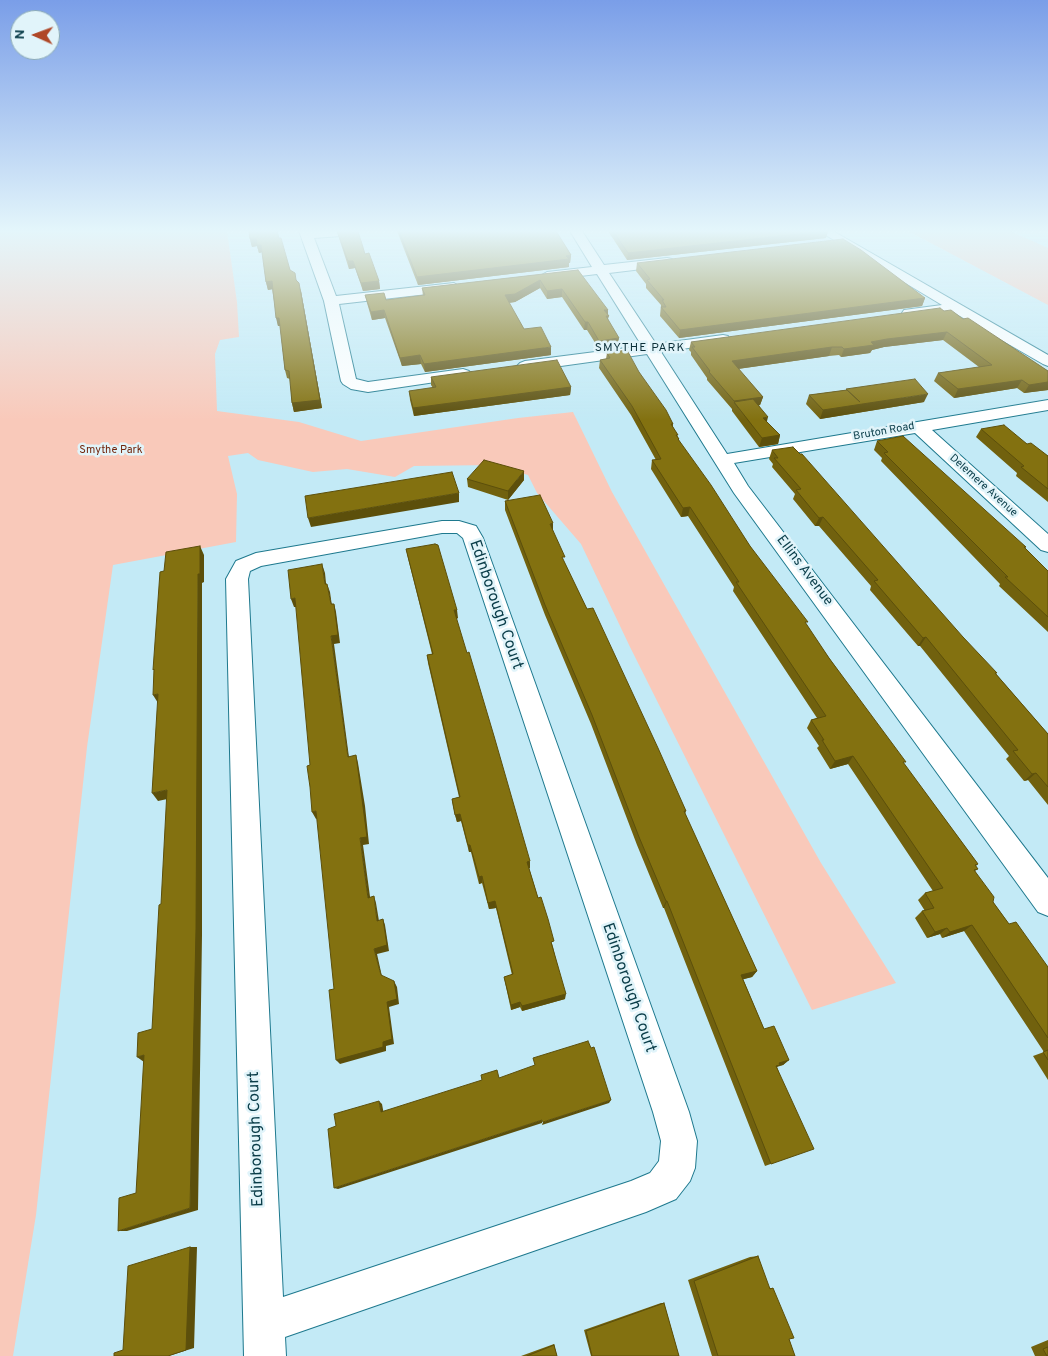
<!DOCTYPE html>
<style>
body{margin:0}
#map{position:relative;width:1048px;height:1356px;overflow:hidden;background:#c3eaf6;font-family:Overpass,sans-serif}
canvas{display:block}
.north{position:absolute;left:10px;top:10px;width:50px;height:50px;box-sizing:border-box;background:#e1f4fa;border:1px solid #8baab3;border-radius:50%;rotate:272deg;font-size:14px;font-weight:700;line-height:20px;text-align:center;color:#093c48}
.north::after{content:'';display:block;margin:auto;width:18px;height:22px;background:#af4727;clip-path:polygon(50% 0,100% 100%,50% 72%,0 100%)}
</style>
<div id="map">
<canvas width="1048" height="1356"></canvas>
<div class="north">N</div>
</div>
<script>
const c = document.querySelector('canvas').getContext('2d');
c.lineJoin = 'round';
function fill(path, color) { c.fillStyle = color; c.fill(path, 'evenodd'); }
const shape = rows => new Path2D(rows.map(r => 'M' + r).join(''));
function strokePath(path, color, width, dash) { c.strokeStyle = color; c.lineWidth = width; c.lineCap = dash ? 'butt' : 'round'; c.setLineDash(dash || []); c.stroke(path); }
function write(font, color, halo, rows, align = 'center') {
  c.font = font + ' Overpass,sans-serif'; c.lineWidth = 5; c.setLineDash([]); c.textBaseline = 'middle'; c.strokeStyle = halo; c.fillStyle = color; for (const [text, x, y, turn = 0] of rows) {
    c.save(); c.translate(x, y); c.rotate((+turn || 0) * Math.PI / 180); c.textAlign = isNaN(turn) ? turn : align; if (halo) c.strokeText(text, 0, 0); c.fillText(text, 0, 0); c.restore();
  }
}
const green = shape([
 [0,231,227,231,237,302,239,337,220,340,215,354,217,411,299,422,361,441,518,418,573,412,612,492,821,863,896,983,812,1010,630,647,581,544,537,493,528,475,494,465,414,466,395,477,347,469,313,472,258,460,248,453,228,456,237,494,236,542,113,565,87,747,36,1215,13,1356,0,1356],
 [908,231,1010,231,1048,248,1048,305]
]);
const minor = shape([
 [299,231,360,231,354,235,314,238,336,296,454,283,461,287,454,291,339,304,356,379,368,382,463,369,469,371,471,374,469,377,368,392,351,389,343,384,341,381,324,301,299,231],
 [570,231,582,231,604,265,667,258,672,259,673,262,667,266,609,273,656,344,723,335,728,336,730,339,728,342,723,343,661,352,727,454,1048,400,1048,410,932,430,1048,534,1048,552,1041,550,915,433,734,463,748,486,1048,878,1048,916,1038,912,734,493,647,354,525,371,520,369,517,366,520,363,525,361,642,346,597,274,547,280,540,276,547,272,592,267,570,231],
 [819,231,833,231,1048,355,1048,366,1043,364,953,312,909,317,904,316,902,313,904,310,942,305,819,231],
 [442,521,459,521,476,526,483,538,689,1112,697,1141,695,1168,690,1181,676,1199,646,1212,285,1337,286,1356,244,1356,226,579,236,561,256,553,442,521],
 [442,533,457,533,463,538,653,1112,661,1141,659,1161,650,1173,631,1181,283,1297,248,579,250,571,261,566,442,533]
]);
const wall = shape([
 [337,231,365,254,379,281,380,289,363,291,355,268,349,269,339,238],
 [397,231,556,231,571,255,570,263,569,263,569,267,418,285],
 [608,231,828,231,826,238,627,260],
 [279,238,290,270,297,281,301,291,322,408,294,412,292,403,290,379,287,378,285,370,280,326,278,326,272,289,268,290,266,282,262,252,259,253,257,246,252,247,250,239],
 [637,263,925,298,922,306,679,338,660,316,661,305,646,288,646,284,636,271],
 [578,270,609,316,608,319,618,346,599,349,587,330,584,330,562,297,547,299,540,288,515,302,509,303,524,329,551,355,425,372,421,364,402,366,385,318,372,320,367,303,365,295,386,300,423,296,422,288],
 [944,311,963,319,1048,371,1048,390,1024,393,1017,388,954,398,934,381,938,373,979,367,943,340,884,347,872,350,870,353,841,357,839,355,829,356,738,369,763,397,760,405,759,405,767,422,780,435,778,444,759,447,732,411,732,409,707,380,707,378,691,355,691,352,689,350,691,342],
 [607,353,639,372,673,424,673,427,679,439,679,441,750,546,904,764,978,864,976,866,978,869,975,871,993,902,1009,924,1048,967,1048,1080,1033,1056,1044,1052,964,931,942,938,940,934,927,938,915,918,922,911,925,911,918,900,925,893,933,891,848,764,830,769,817,748,819,746,807,728,811,720,817,718,733,591,734,587,688,516,681,517,651,469,652,460,656,460,631,415,599,368,600,360,606,359],
 [431,377,571,387,570,395,414,416,410,400,409,391,433,388,431,385],
 [846,390,846,389,924,402,820,419,806,404,809,395],
 [981,429,1027,444,1048,456,1048,502,1016,476,1017,473,976,437],
 [877,441,1026,547,1025,548,1048,571,1048,632,999,586,1000,584,881,461,882,458,874,450],
 [772,450,996,674,1048,734,1048,805,1028,780,1024,781,1006,759,1009,756,920,646,918,646,870,590,871,586,819,526,815,526,793,499,795,494,772,467,773,464,769,459],
 [467,479,524,480,508,500,468,487],
 [505,501,564,562,587,609,686,811,685,814,757,971,752,977,743,979,764,1029,789,1060,783,1065,777,1067,807,1151,765,1166,664,908,663,908,637,845,591,724,545,615,505,510],
 [406,549,458,618,456,619,530,868,529,868,553,947,565,999,522,1011,520,1007,511,1010,505,982,504,977,512,975,496,908,489,909,482,883,479,884,471,852,469,852,461,821,457,822,453,806,452,799,459,797,428,663,427,655,432,654,408,558],
 [758,1256,769,1288,773,1288,789,1339,795,1356,712,1356,688,1280,750,1257],
 [661,1303,664,1303,679,1356,591,1356,584,1330],
 [1048,1340,1048,1356,1035,1356,1031,1347],
 [554,1344,557,1356,521,1356]
]);
const shadedWall = shape([
 [828,231,826,238,627,260,628,253],
 [250,239,256,239,261,245,263,252,259,253,257,246,252,247],
 [571,255,570,263,569,263,569,267,418,285,417,277],
 [348,261,353,261,355,268,349,269],
 [540,280,540,288,515,302,505,303,505,295],
 [272,281,274,289,268,290,266,282],
 [379,281,380,289,363,291,361,283],
 [562,289,562,297,547,299,547,291],
 [301,291,322,408,294,412,292,403],
 [925,298,922,306,679,338,680,330],
 [384,310,385,318,372,320,371,312],
 [604,310,608,310,608,324],
 [276,318,279,318,281,326,278,326],
 [585,322,588,322,587,330,584,330],
 [947,332,943,340,884,347,872,350,870,353,841,357,844,349,871,342,887,339],
 [619,338,618,346,599,349,599,341],
 [551,347,551,355,425,372,424,364],
 [832,347,829,356,730,370,732,361],
 [420,355,421,364,402,366,400,358],
 [1022,380,1017,388,954,398,958,389],
 [1048,382,1048,390,1024,393,1029,385],
 [571,387,570,395,414,416,413,408],
 [928,394,924,402,820,419,823,410],
 [763,397,760,405,738,408,734,403,734,401],
 [768,417,766,425,763,418],
 [780,435,778,444,759,447,762,438],
 [524,471,524,480,508,500,508,491],
 [459,493,459,502,311,527,308,518],
 [690,507,688,516,681,517,683,508],
 [823,517,819,526,815,526,819,518],
 [553,523,553,533,550,524],
 [200,546,204,555,204,582,202,583,202,935,198,1210,127,1231,118,1231,190,1208,198,574],
 [322,564,325,573,327,593,325,584],
 [327,584,330,592,333,613,331,604],
 [295,598,297,607,294,607,291,599],
 [334,604,336,612,340,643,334,644,350,765,348,757,331,636],
 [454,610,457,610,458,618,455,619],
 [926,637,920,646,918,646,923,638],
 [158,694,158,703,153,695],
 [356,755,358,763,365,806,369,844,363,845,371,904,368,898,360,838],
 [853,756,848,764,830,769,835,761],
 [1036,773,1028,780,1024,781,1032,774],
 [167,790,172,798,158,801,152,793],
 [316,811,319,818,316,819,312,812],
 [460,814,461,821,457,822,455,815],
 [468,845,470,845,471,852,469,852],
 [530,861,530,868,527,869,527,862],
 [482,876,482,883,479,884,479,877],
 [374,896,376,903,380,927,377,921],
 [495,901,496,908,489,909,488,903],
 [666,901,667,901,664,908,663,908],
 [383,919,385,925,389,951,377,954,383,981,381,975,374,949],
 [972,925,964,931,942,938,950,932],
 [947,928,940,934,927,938,935,932],
 [757,971,752,977,737,981,741,975],
 [394,981,397,987,399,1004,389,1007,394,1044,386,1046,386,1051,340,1064,336,1060,383,1042,387,1002],
 [566,994,565,999,522,1011,522,1006],
 [520,1002,520,1007,511,1010,511,1005],
 [144,1055,144,1062,137,1057],
 [789,1060,783,1065,778,1066,774,1069,779,1063],
 [611,1100,609,1103,542,1125,543,1122],
 [379,1101,382,1104,384,1115,381,1112],
 [542,1120,542,1123,338,1189,334,1188],
 [190,1247,197,1247,194,1348,168,1356]
]);
const building = shape([
 [249,231,277,231,279,238,281,238,290,270,295,273,296,280,299,283,320,400,292,403,289,371,285,370,279,318,276,318,272,281,266,282,261,245,257,245,256,239,250,239,249,231],
 [337,231,358,231,365,254,369,253,379,281,361,283,353,261,348,261,337,231],
 [399,231,556,231,571,255,566,256,569,259,417,277,399,231],
 [613,231,825,231,628,253,613,231],
 [843,239,861,250,925,298,680,330,661,307,666,307,662,300,664,300,647,280,650,279,637,263,843,239],
 [578,270,608,310,604,310,609,316,606,316,619,338,599,341,588,322,585,322,562,289,547,291,540,280,515,294,505,295,524,329,541,327,551,347,424,364,420,355,400,358,384,310,371,312,365,295,384,293,386,300,425,295,422,288,578,270],
 [940,308,944,311,951,310,963,319,968,318,1048,371,1048,382,1029,385,1022,380,958,389,938,373,992,365,947,332,887,339,871,342,874,345,844,349,842,347,832,347,732,361,763,397,734,401,709,372,710,371,692,347,695,347,691,342,940,308],
 [627,350,639,372,666,410,673,424,671,424,678,435,676,435,679,439,678,439,711,485,750,546,808,622,805,622,829,658,906,762,903,762,978,864,975,865,978,869,974,870,994,897,993,902,1009,924,1016,922,1048,967,1048,1038,972,925,950,932,947,928,935,932,922,911,934,908,925,893,943,888,853,756,835,761,822,740,824,740,811,720,826,716,736,582,739,582,690,507,683,508,652,460,661,459,632,406,600,360,610,358,607,353,627,350],
 [557,360,571,387,413,408,409,391,436,387,431,377,557,360],
 [915,379,928,394,823,410,809,395,847,390,860,402,846,389,915,379],
 [753,399,768,417,763,418,780,435,762,438,734,402,753,399],
 [1004,425,1027,444,1031,443,1048,456,1048,489,1021,467,1024,466,981,429,1004,425],
 [903,436,1026,547,1024,547,1048,571,1048,617,1005,577,1008,577,884,453,888,452,877,441,903,436],
 [793,447,800,454,802,454,963,637,997,673,995,673,1048,734,1048,787,1036,773,1032,774,1013,751,1018,750,926,637,923,638,874,581,878,580,823,517,819,518,796,490,801,489,774,458,778,458,772,450,793,447],
 [484,460,524,471,508,491,467,479,484,460],
 [452,472,459,493,308,518,305,496,452,472],
 [540,495,553,523,550,524,565,557,562,557,587,609,593,608,658,748,686,811,684,811,757,971,741,975,764,1029,774,1026,789,1060,779,1063,780,1065,776,1066,814,1149,771,1164,667,901,666,901,639,837,592,715,545,605,505,501,540,495],
 [435,544,438,545,457,610,454,610,467,653,469,652,494,736,530,861,527,862,538,898,541,897,548,919,554,941,551,942,566,994,522,1006,520,1002,511,1005,504,977,513,974,495,901,488,903,482,876,479,877,470,845,468,845,460,814,455,815,452,799,460,797,427,655,433,654,406,549,435,544],
 [200,546,200,574,198,574,196,929,190,1208,118,1231,119,1198,136,1193,144,1055,137,1057,138,1033,152,1029,159,905,161,904,167,790,152,793,158,694,153,695,154,669,153,670,160,572,164,571,166,552,200,546],
 [322,564,325,584,327,584,331,604,334,604,338,635,331,636,348,757,356,755,362,799,367,837,360,838,368,898,374,896,377,921,383,919,387,945,374,949,381,975,394,981,397,999,387,1002,392,1039,383,1042,383,1047,336,1060,329,990,334,989,316,811,312,812,310,787,307,766,310,765,295,598,291,599,288,570,322,564],
 [588,1041,591,1048,594,1047,611,1100,543,1122,542,1120,334,1188,328,1129,336,1126,334,1114,379,1101,381,1112,482,1080,481,1075,497,1070,499,1078,535,1065,533,1058,588,1041],
 [1048,1050,1048,1060,1043,1052,1048,1050],
 [190,1247,186,1350,168,1356,114,1356,114,1353,123,1350,128,1266,190,1247],
 [758,1256,770,1289,773,1288,794,1338,789,1339,795,1356,718,1356,694,1281,758,1256],
 [664,1303,679,1356,592,1356,586,1331,664,1303],
 [554,1345,557,1356,527,1356,554,1345],
 [1048,1347,1048,1356,1047,1356,1043,1349,1048,1347]
]);
const farStreetnames = [
 ["Bruton Road",884,432,-10],
 ["Delemere Avenue",983,486,42]
];
const farParknames = [
 ["Smythe Park",111,451]
];
const farNeighbourhoodnames = [
 ["SMYTHE PARK",640,349]
];
const streetNames = [
 ["Ellins Avenue",804,571,53]
];
const nearStreetnames = [
 ["Edinborough Court",495,605,71],
 ["Edinborough Court",628,988,71],
 ["Edinborough Court",257,1139,-92]
];
fill(green, '#f9c9ba');
strokePath(minor, '#1e798e', 2);
fill(minor, '#fff');
fill(wall, '#71610e');
fill(shadedWall, '#5c4f0b');
fill(building, '#837110');
strokePath(building, '#5c4f0b', 1);
const sky = c.createLinearGradient(0, 0, 0, 420);
sky.addColorStop(0, '#7a9ee8');
sky.addColorStop(0.55, '#e4f6fb');
sky.addColorStop(1, '#e4f6fb00');
c.fillStyle = sky;
c.fillRect(0, 0, 1048, 420);
write('11px', '#093c48', '#e1f4fa', farStreetnames);
write('11px', '#71250c', '#e1f4fa', farParknames);
c.letterSpacing = '1px';
write('12px', '#0c3039', '#e1f4fa', farNeighbourhoodnames);
c.letterSpacing = '0px';
write('14px', '#093c48', '#e1f4fa', streetNames);
write('16px', '#093c48', '#e1f4fa', nearStreetnames);
</script>
